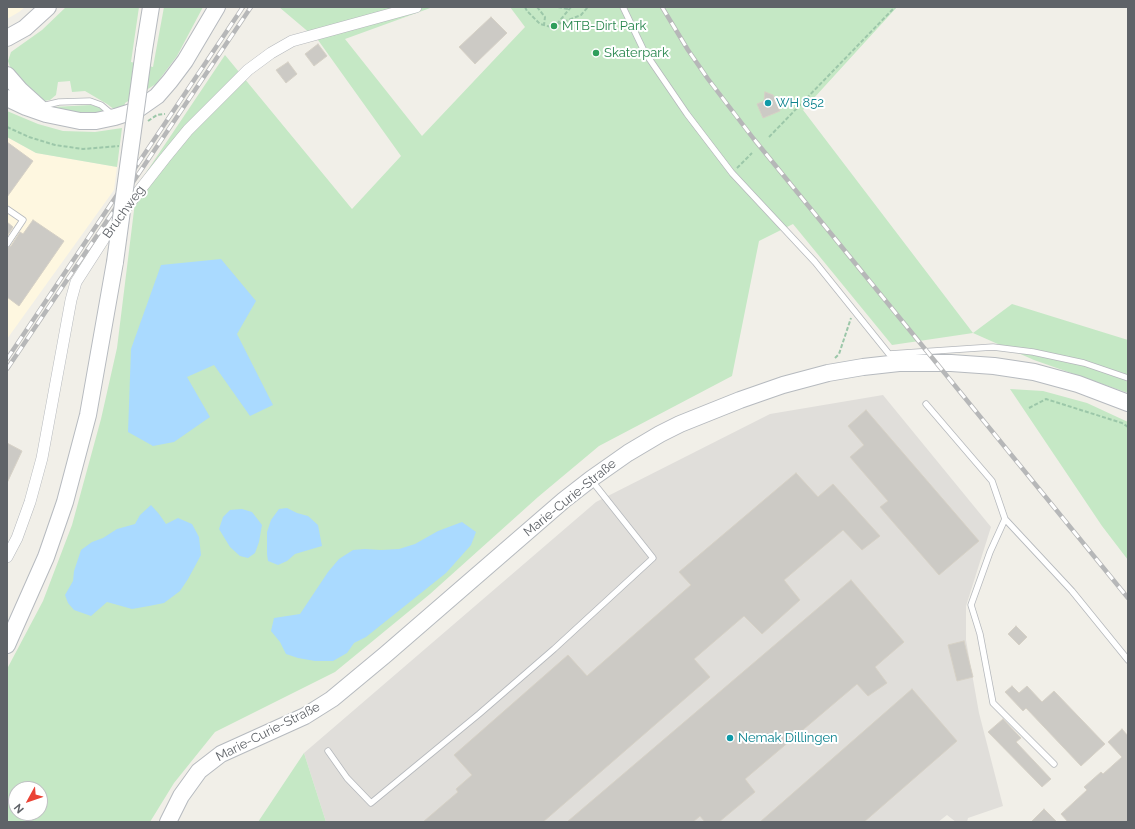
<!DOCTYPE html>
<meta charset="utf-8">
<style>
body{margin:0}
#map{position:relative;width:1135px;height:829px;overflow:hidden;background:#f1efe8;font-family:Raleway,sans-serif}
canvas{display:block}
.frame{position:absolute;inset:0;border:8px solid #5f6368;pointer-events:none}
.north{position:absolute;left:8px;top:781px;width:40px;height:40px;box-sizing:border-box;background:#fff;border:1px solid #bfc1c3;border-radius:50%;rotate:230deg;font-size:11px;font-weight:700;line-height:16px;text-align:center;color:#5f6368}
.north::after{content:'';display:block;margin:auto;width:14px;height:18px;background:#ea4335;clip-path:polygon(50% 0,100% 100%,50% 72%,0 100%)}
</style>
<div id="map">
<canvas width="1135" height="829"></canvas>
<div class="frame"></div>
<div class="north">N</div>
</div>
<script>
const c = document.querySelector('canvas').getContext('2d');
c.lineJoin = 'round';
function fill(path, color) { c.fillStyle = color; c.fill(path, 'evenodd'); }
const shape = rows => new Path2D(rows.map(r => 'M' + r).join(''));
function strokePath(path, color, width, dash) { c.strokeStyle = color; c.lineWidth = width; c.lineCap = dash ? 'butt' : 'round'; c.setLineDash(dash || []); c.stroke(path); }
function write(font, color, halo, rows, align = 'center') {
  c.font = font + ' Raleway,sans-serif'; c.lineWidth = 4; c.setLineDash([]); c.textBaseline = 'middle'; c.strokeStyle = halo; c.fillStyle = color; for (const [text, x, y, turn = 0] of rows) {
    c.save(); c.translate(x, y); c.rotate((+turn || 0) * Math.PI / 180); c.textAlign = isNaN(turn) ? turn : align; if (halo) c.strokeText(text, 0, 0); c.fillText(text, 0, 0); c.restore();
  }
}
const commercial = shape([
 [7,7,25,7,19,12,7,19],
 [7,137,36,153,117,167,114,190,7,339]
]);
const industrial = shape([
 [883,395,991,527,966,606,966,640,979,713,1003,806,968,818,967,822,956,822,947,815,938,822,326,822,304,753,596,502,770,414]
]);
const green = shape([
 [66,7,139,7,131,62,153,67,164,7,203,7,177,56,156,84,125,103,124,109,115,110,107,104,85,91,72,92,70,81,58,82,56,95,50,100,44,101,37,99,12,73,8,61,11,52,42,30],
 [279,7,433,7,345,39,422,136,525,27,510,7,897,7,803,110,973,333,1012,304,1128,340,1128,393,1034,360,973,333,892,345,793,224,759,241,732,376,599,446,538,497,430,594,335,672,215,732,174,783,150,822,7,822,7,669,43,601,72,525,101,419,117,348,137,186,225,55,352,209,401,156,318,40],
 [16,789,40,789,40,813,16,813],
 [91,105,102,108,104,112,82,115,53,107],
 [7,111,38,124,63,131,95,132,122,128,117,167,36,153,7,137],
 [1010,389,1043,391,1087,403,1128,422,1128,560,1102,526],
 [304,753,326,822,258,822]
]);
const water = shape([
 [221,259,256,301,237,334,273,405,250,416,214,365,187,377,210,417,174,442,153,446,128,432,131,349,161,265],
 [151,505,159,514,166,524,178,518,192,524,199,537,201,555,188,579,180,591,164,603,149,606,132,609,107,602,91,616,74,610,68,603,65,595,73,581,74,571,81,550,92,542,103,538,117,529,135,524,140,515],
 [287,508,297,513,308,516,318,525,322,546,295,554,287,561,278,565,268,561,267,554,267,532,271,520,279,509],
 [242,509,252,512,262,525,259,542,255,553,248,558,240,556,230,547,219,529,223,517,230,510],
 [462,522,476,532,471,545,446,573,366,637,354,643,347,653,333,661,315,661,298,658,286,654,280,642,271,631,274,618,300,614,328,572,339,559,353,550,365,549,381,550,399,549,415,544,438,531]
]);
const building = shape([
 [491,17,507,33,475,64,459,47,491,17],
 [318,44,327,56,314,66,305,54,318,44],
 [288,62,297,74,286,83,276,70,288,62],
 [765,92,773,95,780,111,763,118,757,104,764,101,765,92],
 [7,142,33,161,7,197,7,142],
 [33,220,64,241,19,306,7,297,7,248,11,246,20,232,23,234,33,220],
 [7,222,13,227,7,236,7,222],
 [866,410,979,541,939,575,880,507,888,501,850,457,864,445,848,426,866,410],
 [7,443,22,451,7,483,7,443],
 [796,473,818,497,833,484,880,536,862,550,843,530,784,580,800,600,762,634,744,616,694,659,710,677,543,822,423,822,458,792,456,789,472,775,454,755,568,655,587,676,691,585,679,572,796,473],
 [851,580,904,642,875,667,887,683,868,696,857,684,745,779,755,792,719,822,705,822,700,816,693,822,567,822,851,580],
 [1016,626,1027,637,1019,645,1008,634,1016,626],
 [964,641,973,677,957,681,948,645,964,641],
 [1012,686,1019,693,1027,686,1042,702,1054,691,1105,744,1081,766,1026,708,1023,711,1005,692,1012,686],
 [912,689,957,741,864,822,760,822,912,689],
 [1003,719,1021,738,1016,742,1051,779,1042,787,988,732,1003,719],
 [1122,729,1128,736,1128,822,1068,822,1061,814,1087,790,1084,787,1101,772,1103,774,1122,757,1108,742,1122,729],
 [1044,809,1057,822,1031,822,1044,809]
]);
const path = shape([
 [525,7,527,11,540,24,551,27,581,15,588,7],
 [537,7,545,17,544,25],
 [558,7,568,9],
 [557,24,571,7],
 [148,121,157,115,165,114],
 [7,127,29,137,55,145,83,149,119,146],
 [769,137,895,7],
 [737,168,752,153],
 [835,358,839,354,851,318],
 [1029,408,1046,399,1122,423,1128,427]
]);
const lane = shape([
 [623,7,644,51,687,114,732,173,815,262,889,354,993,347,1033,352,1084,363,1128,378],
 [42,106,59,102,90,101,101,105,114,116],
 [7,209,23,220,7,244],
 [926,404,992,481,1005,519,1072,591,1128,660],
 [1005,519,990,552,971,605,980,634,993,703,1054,764],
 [328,751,347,778,371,803,479,714,554,649,653,558,592,481]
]);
const street = shape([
 [7,557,17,538,30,502,42,458,71,300,76,282,114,223,165,158,188,130,248,70,271,53,292,41,416,7]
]);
const secondary = shape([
 [7,38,25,28,48,7],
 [144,50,151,7],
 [7,75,20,90,41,109],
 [7,98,26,107,46,114,80,121,96,121,115,117,137,110,157,96,170,81,185,61,217,7],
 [7,645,46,557,65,502,88,415,115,262],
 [168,822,181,796,199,771,221,754,305,716,332,699,385,655,564,500,591,479,628,453,660,434,680,424,740,400,783,385,828,373,863,367,899,363,951,363,994,366,1034,372,1078,384,1128,403]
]);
const rail = shape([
 [662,7,688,50,708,79,753,138,1128,598],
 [7,359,243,7],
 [7,369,251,7]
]);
const secondaryBridge = shape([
 [115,262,144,50]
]);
const markers = [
 [554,26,4,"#2e9e5b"],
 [596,53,4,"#2e9e5b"],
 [768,103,4,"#0f9aa8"],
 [730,738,4,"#0f9aa8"]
];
const leisureNames = [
 ["MTB-Dirt Park",562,26],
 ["Skaterpark",604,53]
];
const cultureNames = [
 ["WH 852",776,103],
 ["Nemak Dillingen",738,738]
];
const streetNames = [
 ["Bruchweg",124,212,-54],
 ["Marie-Curie-Straße",570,498,-39],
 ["Marie-Curie-Straße",268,732,-27]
];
fill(commercial, '#fef7e0');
fill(industrial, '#e0deda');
fill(green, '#c5e8c5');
fill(water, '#aadaff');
fill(building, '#cccac5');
strokePath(building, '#d6d1c6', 1);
strokePath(lane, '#b5b8bc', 7);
strokePath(street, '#b5b8bc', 12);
strokePath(secondary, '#b6babf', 18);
strokePath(path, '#9cc7a9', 2, [4, 2]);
strokePath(lane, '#fff', 5.5);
strokePath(street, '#fff', 11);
strokePath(secondary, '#fff', 16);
strokePath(rail, '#b6b7b8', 4.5);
strokePath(rail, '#fff', 3, [9]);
strokePath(secondaryBridge, '#b6babf', 18, []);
strokePath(secondaryBridge, '#fff', 16);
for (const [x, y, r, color] of markers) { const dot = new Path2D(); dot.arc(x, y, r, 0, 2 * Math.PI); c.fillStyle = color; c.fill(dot); strokePath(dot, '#fff', 1.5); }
write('13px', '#27864d', '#fff', leisureNames, 'left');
write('13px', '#0d838f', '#fff', cultureNames, 'left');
write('13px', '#5f6368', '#fff', streetNames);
</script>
